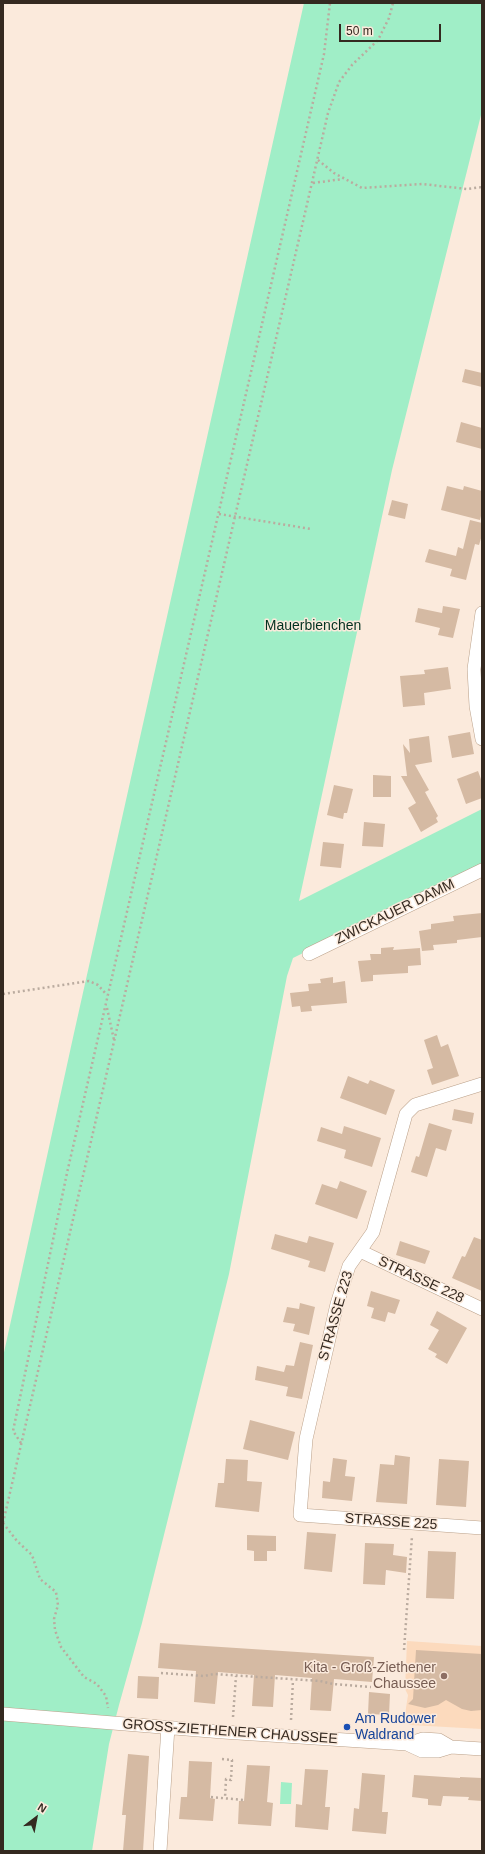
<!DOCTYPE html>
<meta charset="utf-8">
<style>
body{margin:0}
#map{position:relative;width:485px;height:1854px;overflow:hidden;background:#fbeadc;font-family:Helvetica,sans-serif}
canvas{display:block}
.frame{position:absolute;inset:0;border:4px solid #342920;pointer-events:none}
.north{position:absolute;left:16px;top:1798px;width:40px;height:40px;-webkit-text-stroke:3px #fbeadc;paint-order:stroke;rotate:32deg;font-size:11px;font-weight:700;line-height:16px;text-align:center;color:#342920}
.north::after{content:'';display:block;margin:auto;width:14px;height:18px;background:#342920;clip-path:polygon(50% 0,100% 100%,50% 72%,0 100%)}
.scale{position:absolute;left:339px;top:24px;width:102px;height:18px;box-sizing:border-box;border:2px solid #342920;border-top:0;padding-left:5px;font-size:12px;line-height:14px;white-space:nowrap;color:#342920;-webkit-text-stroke:3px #fbeadc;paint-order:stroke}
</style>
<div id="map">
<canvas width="485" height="1854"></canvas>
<div class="frame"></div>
<div class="north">N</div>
<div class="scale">50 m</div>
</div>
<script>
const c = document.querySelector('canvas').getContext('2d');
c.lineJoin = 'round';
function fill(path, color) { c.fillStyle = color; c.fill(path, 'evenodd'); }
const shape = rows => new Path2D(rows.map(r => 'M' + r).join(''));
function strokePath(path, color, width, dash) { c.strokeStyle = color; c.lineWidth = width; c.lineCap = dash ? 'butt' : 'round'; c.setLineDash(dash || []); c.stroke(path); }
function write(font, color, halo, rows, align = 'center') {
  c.font = font + ' Helvetica,sans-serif'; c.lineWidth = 3; c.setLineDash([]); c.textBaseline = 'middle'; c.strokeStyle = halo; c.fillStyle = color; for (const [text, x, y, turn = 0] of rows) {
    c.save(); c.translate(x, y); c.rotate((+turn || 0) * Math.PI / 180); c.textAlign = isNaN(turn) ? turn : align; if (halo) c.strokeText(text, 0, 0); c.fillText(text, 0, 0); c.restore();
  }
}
const built = shape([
 [407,1641,482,1646,482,1729,410,1725,404,1721,408,1695,405,1689]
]);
const green = shape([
 [304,3,482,3,482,111,392,470,299,901,482,809,482,865,293,958,287,976,229,1274,142,1623,119,1705,109,1744,92,1851,3,1851,3,1357,74,1033],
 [281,1782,292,1783,291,1804,280,1804]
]);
const building = shape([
 [465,369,482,373,482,387,462,382],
 [461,422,482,428,482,449,456,442],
 [447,486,463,490,464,486,482,491,482,512,480,520,441,510],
 [392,500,408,504,405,519,388,515],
 [470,520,482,523,482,535,479,545,475,544,466,580,450,576,452,569,425,562,429,549,456,556,458,547,463,549],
 [443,606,460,609,453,638,438,635,440,628,415,622,418,608,442,613],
 [448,667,451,689,424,693,425,705,403,707,400,676,425,674,424,670],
 [470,732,474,754,452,758,448,736],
 [429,736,432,762,415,765,429,790,425,792,438,816,436,818,438,822,421,832,408,808,416,803,401,776,407,776,403,744,410,753,409,739],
 [478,771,482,782,482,798,466,804,457,779],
 [373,775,391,776,391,797,373,797],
 [334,785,353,789,347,813,344,813,343,819,327,815],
 [364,822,385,824,383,847,362,846],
 [323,842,344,844,341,868,320,866],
 [482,913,482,937,457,940,457,943,433,945,434,950,422,951,419,931,431,929,431,924,454,921,453,916],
 [394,947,393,950,420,948,421,965,408,966,408,973,373,975,373,981,361,982,358,961,371,960,370,954,381,954,381,948],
 [333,977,333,983,345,981,347,1003,311,1006,312,1011,301,1012,300,1006,292,1007,290,993,309,991,308,984,321,983,320,979],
 [437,1035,441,1047,448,1044,459,1076,432,1085,427,1070,433,1068,424,1040],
 [348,1076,368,1084,370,1080,395,1090,386,1115,340,1098],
 [454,1109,474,1113,472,1124,452,1120],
 [429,1123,452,1130,446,1151,436,1148,427,1177,411,1172,416,1156,419,1157],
 [344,1126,381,1138,372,1167,344,1158,346,1150,317,1141,321,1127,342,1134],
 [340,1181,367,1191,357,1219,315,1204,322,1184,337,1189],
 [275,1234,307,1243,309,1236,334,1243,325,1272,308,1267,310,1261,271,1249],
 [474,1237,482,1240,482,1291,452,1278,462,1256,465,1257],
 [400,1241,430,1251,425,1264,396,1255],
 [371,1291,400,1300,395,1314,388,1312,385,1322,371,1318,374,1308,367,1306],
 [300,1303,315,1307,309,1335,293,1331,295,1324,283,1322,287,1307,299,1309],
 [437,1311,467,1328,447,1364,435,1357,437,1354,428,1349,439,1330,430,1325],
 [300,1342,313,1345,302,1399,286,1396,288,1387,255,1380,257,1366,284,1372,286,1365,294,1366],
 [250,1420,295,1432,288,1460,243,1449],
 [395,1455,410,1457,407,1504,376,1502,380,1464,394,1465],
 [333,1458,347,1460,345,1476,355,1477,352,1501,322,1498,323,1481,330,1482],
 [226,1459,248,1460,247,1481,262,1482,259,1512,215,1507,218,1483,224,1483],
 [439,1459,469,1461,466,1507,436,1505],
 [307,1532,336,1534,332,1572,304,1569],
 [247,1535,276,1536,276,1551,267,1551,267,1561,254,1561,254,1551,247,1550],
 [365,1543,394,1544,393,1555,407,1557,406,1573,386,1570,385,1585,363,1584],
 [428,1551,456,1552,454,1599,426,1598],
 [160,1643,374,1657,372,1682,334,1679,331,1711,310,1710,312,1678,275,1675,273,1707,252,1706,254,1675,218,1672,215,1704,194,1702,196,1671,158,1668],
 [416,1650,482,1654,482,1710,471,1711,462,1709,446,1700,438,1705,425,1708,408,1704,413,1699],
 [138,1676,159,1677,158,1699,137,1698],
 [369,1692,390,1694,389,1715,368,1714],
 [128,1754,149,1756,143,1851,123,1851,126,1815,122,1815],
 [189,1761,212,1762,210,1798,215,1799,213,1821,179,1819,181,1797,187,1797],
 [247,1765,270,1766,267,1802,273,1803,271,1826,238,1824,239,1801,244,1801],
 [305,1769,328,1770,325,1807,330,1807,328,1830,295,1827,296,1804,302,1805],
 [362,1773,385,1775,382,1812,388,1812,386,1834,352,1831,354,1808,359,1809],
 [414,1775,460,1778,460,1777,482,1778,482,1801,468,1800,469,1797,443,1796,441,1806,428,1805,428,1799,412,1797]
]);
const path = shape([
 [318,160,334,173,362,188,422,184,467,189,482,187],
 [313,183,343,179],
 [219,514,311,529],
 [3,994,89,981,98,985,107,995],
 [107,1008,114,1040],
 [21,1443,13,1431,67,1173,324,54,330,3],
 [3,1523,328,113,339,82,352,65,378,40,389,18,393,3],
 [3,1523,17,1541,32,1555,40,1579,56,1592,58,1605,54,1619,55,1630,61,1647,84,1677,97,1684,106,1696,108,1708],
 [404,1650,412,1536],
 [161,1673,204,1676,214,1674,320,1681,333,1684,371,1687],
 [233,1717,236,1676],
 [291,1720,293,1680],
 [222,1759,232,1760,231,1780,226,1779,225,1798],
 [211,1797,243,1800]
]);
const minor = shape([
 [482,613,474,669,476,706,482,739],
 [309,954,482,870],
 [482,1084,415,1105,406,1114,373,1232,349,1266,337,1304,306,1439,300,1515,482,1528],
 [360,1251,482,1309],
 [3,1714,223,1732,407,1744,422,1751,438,1751,451,1747,482,1749],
 [407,1744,423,1739,439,1740,451,1747],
 [160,1851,168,1727]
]);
const markers = [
 [444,1676,4,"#8d6e63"],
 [347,1727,4,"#1a4fb4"]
];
const parkNames = [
 ["Mauerbienchen",313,626]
];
const streetNames = [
 ["ZWICKAUER DAMM",395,912,-26],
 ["STRASSE 228",421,1280,25],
 ["STRASSE 223",336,1316,-74],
 ["STRASSE 225",391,1522,4],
 ["GROSS-ZIETHENER CHAUSSEE",230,1732,4]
];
const educationNames = [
 ["Kita - Groß-Ziethener",436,1668],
 ["Chaussee",436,1684]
];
const transitNames = [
 ["Am Rudower",355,1719],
 ["Waldrand",355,1735]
];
fill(built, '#fcdabd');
fill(green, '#a0eec7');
fill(building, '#d5baa3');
strokePath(minor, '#baa089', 14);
strokePath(path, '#baab9f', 2.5, [2, 3]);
strokePath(minor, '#fff', 13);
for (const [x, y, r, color] of markers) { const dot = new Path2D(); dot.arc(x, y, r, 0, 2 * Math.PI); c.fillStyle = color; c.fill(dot); strokePath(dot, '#fbeadc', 1.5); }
write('14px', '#023220', '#fbeadc', parkNames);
write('14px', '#342920', '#fbeadc', streetNames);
write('14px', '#785e54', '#fbeadc', educationNames, 'right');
write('14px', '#164399', '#fbeadc', transitNames, 'left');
</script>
